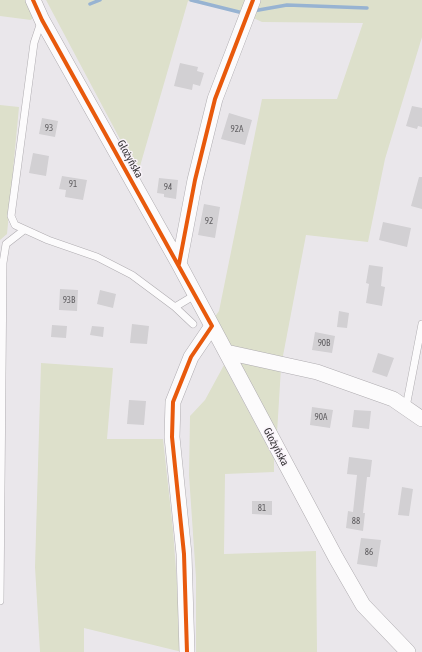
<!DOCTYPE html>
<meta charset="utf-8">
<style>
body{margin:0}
canvas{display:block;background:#eae7eb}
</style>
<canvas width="422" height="652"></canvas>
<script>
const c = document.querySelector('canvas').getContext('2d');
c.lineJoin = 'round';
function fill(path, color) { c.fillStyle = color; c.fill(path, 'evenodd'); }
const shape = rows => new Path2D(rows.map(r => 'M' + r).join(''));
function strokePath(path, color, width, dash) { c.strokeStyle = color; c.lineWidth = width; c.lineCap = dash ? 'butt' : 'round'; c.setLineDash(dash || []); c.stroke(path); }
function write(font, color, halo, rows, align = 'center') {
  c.font = font + ' "Asap Condensed",sans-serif'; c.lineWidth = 3; c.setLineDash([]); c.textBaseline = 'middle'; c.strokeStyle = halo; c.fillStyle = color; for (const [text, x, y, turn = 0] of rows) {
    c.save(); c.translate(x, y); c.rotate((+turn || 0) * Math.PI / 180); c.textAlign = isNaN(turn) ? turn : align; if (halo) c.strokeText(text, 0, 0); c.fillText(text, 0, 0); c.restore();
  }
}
const green = shape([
 [0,0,26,0,34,15,31,20,0,16],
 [46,0,422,0,422,37,385,159,368,242,306,235,282,361,230,346,214,318,219,311,262,99,337,99,363,23,262,22,243,13,188,1,138,173],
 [0,105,19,107,7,234,0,240],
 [237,362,281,368,277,433],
 [41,363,113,368,107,439,163,439,173,530,182,652,84,628,84,652,40,652,35,567],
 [224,365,274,459,274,472,225,474,224,554,316,551,317,652,196,652,196,578,189,475,190,416,205,400]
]);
const stream = shape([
 [191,0,243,13],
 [90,4,100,0],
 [253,11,287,5,367,8]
]);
const building = shape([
 [180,63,198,67,197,71,204,73,200,86,193,84,192,90,174,86],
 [412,106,422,108,422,127,418,126,417,129,406,126],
 [229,113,252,120,245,145,221,139],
 [42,118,58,121,55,137,39,134],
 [33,153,49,156,46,176,29,173],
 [62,176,87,180,83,200,65,197,66,190,59,189],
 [419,177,422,177,422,209,411,206],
 [159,178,178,180,176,199,164,197,164,194,157,193],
 [204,204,220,207,215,238,198,235],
 [383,222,411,228,407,247,379,240],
 [369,265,383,267,381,286,385,287,382,306,366,303,369,284,366,283],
 [60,289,78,290,77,311,59,310],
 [100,290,116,294,113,308,97,304],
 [339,311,349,313,347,328,337,327],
 [132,324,149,326,147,344,130,343],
 [52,325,67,326,66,338,51,337],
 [92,326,104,327,103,337,90,335],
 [315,332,335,336,332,353,312,350],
 [378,353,394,358,387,377,372,372],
 [129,400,146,401,144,425,127,424],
 [312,407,333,410,330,428,310,425],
 [354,410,371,411,369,429,352,427],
 [349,457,372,460,370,477,367,477,363,513,365,513,363,531,346,528,348,511,353,512,357,475,347,474],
 [402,487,413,489,409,516,398,515],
 [252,501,272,501,272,515,252,514],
 [361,538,381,540,377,567,357,564]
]);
const lane = shape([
 [41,22,34,43,11,216,15,225,48,240,97,257,132,275,175,307,195,295],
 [175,307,193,324],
 [406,407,422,324],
 [0,601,3,263,6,244,24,230]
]);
const street = shape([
 [33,0,42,20,179,264,336,558,363,605,408,652],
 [179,264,195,180,215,99,253,0],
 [226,352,317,372,393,399,422,419],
 [187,652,184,554,172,437,173,402,191,357,212,326]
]);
const cycleway = shape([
 [33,0,42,20,212,326,191,357,173,402,172,437,184,554,187,652],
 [179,264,195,180,215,99,253,0]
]);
const numberNames = [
 ["93",49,128],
 ["92A",237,129],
 ["91",73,184],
 ["94",168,187],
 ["92",209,221],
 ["93B",69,300],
 ["90B",324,343],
 ["90A",321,417],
 ["81",262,508],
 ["88",356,521],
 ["86",369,552]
];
const streetNames = [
 ["Głożyńska",130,159,61],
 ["Głożyńska",276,447,62]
];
fill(green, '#dde0cb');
strokePath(stream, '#97b3d2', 3.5);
fill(building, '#d2d0d3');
strokePath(lane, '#afacb0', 8);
strokePath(street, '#afacb0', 16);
strokePath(lane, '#fcfbfc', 7);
strokePath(street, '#fcfbfc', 15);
strokePath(cycleway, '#e8590c', 4);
write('9px', '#5e5c5f', null, numberNames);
write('11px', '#373537', '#f9f3fa', streetNames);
</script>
